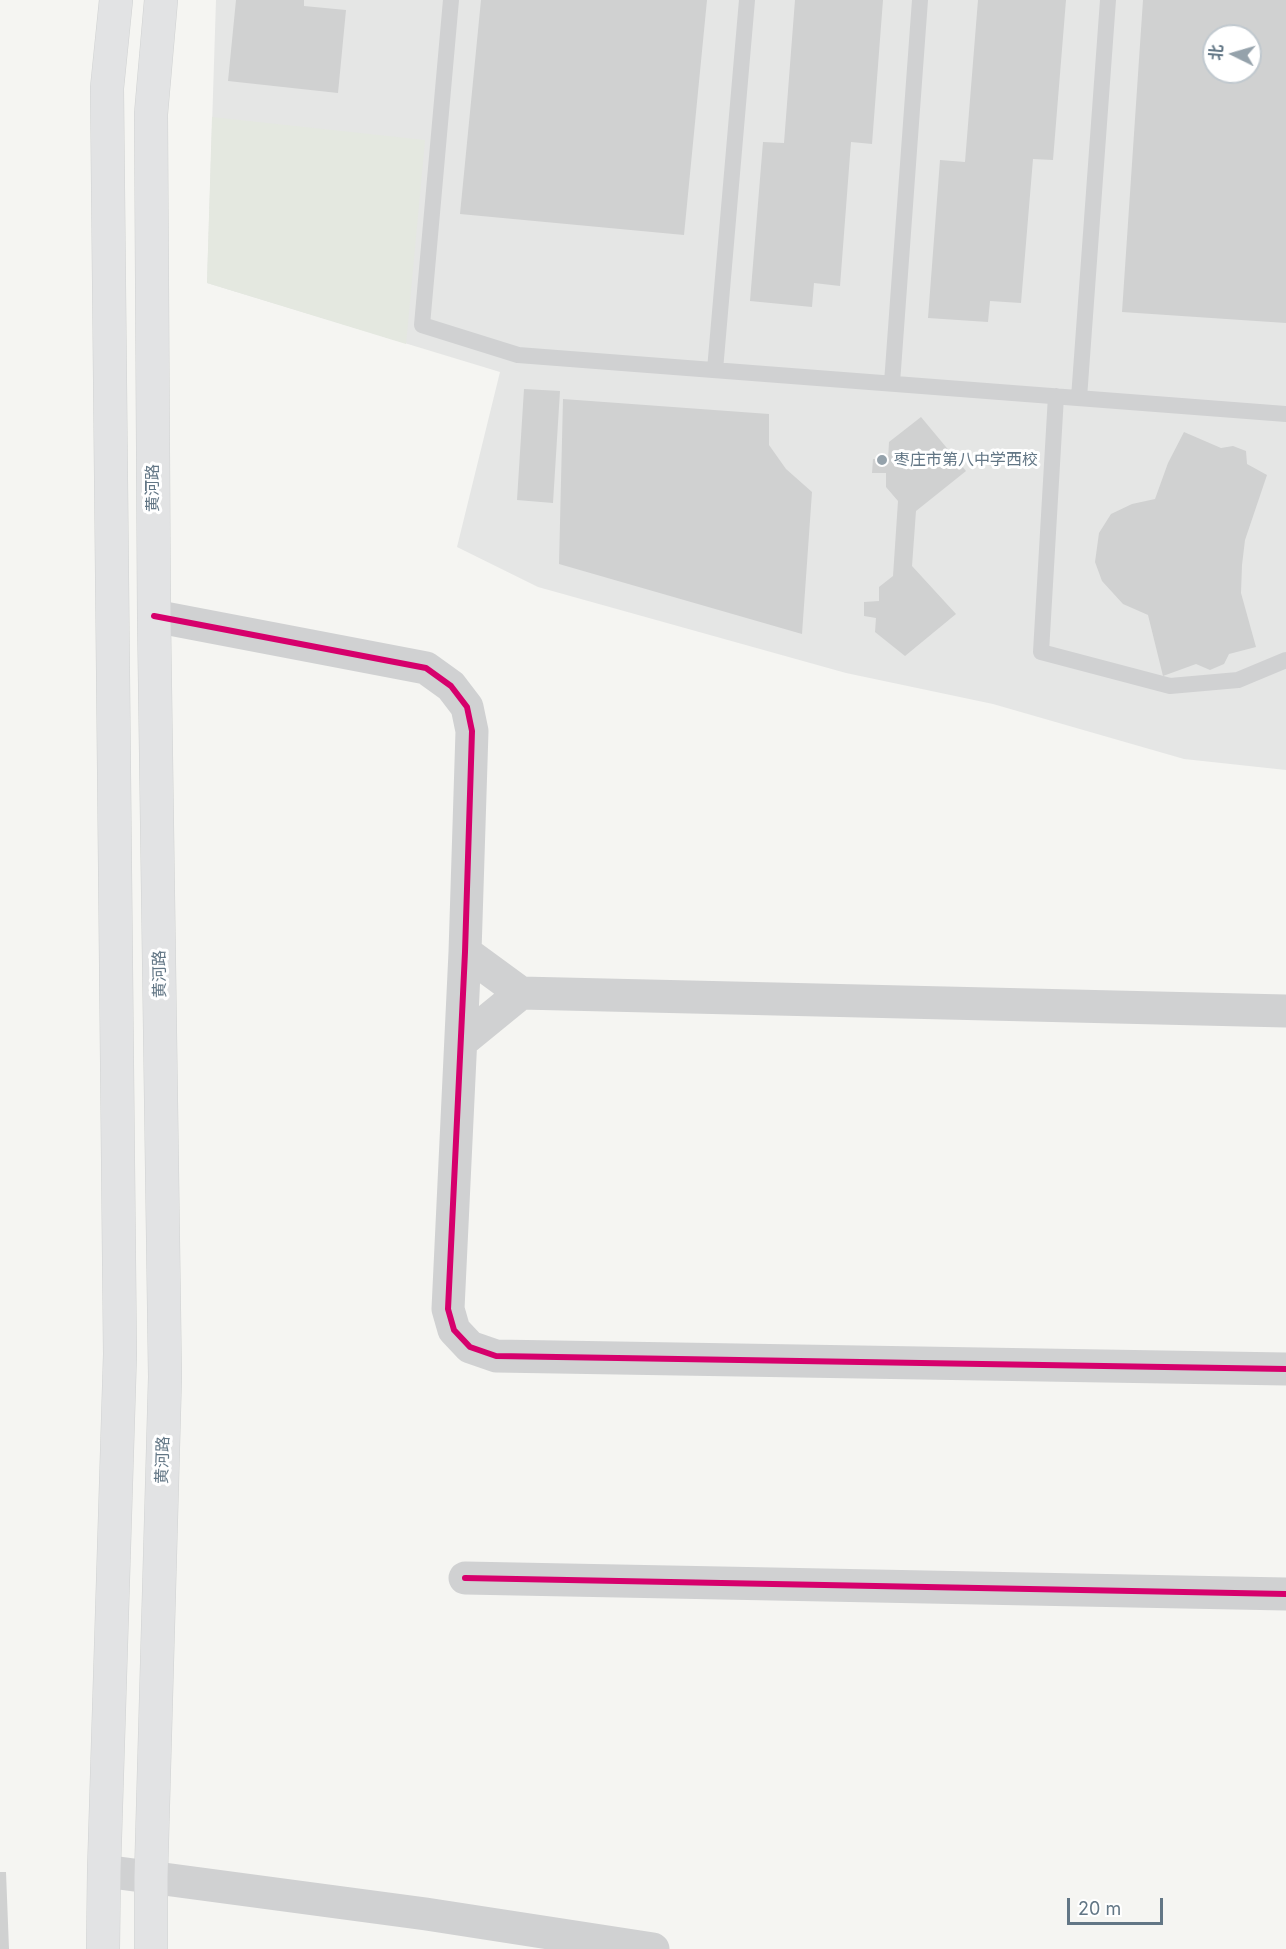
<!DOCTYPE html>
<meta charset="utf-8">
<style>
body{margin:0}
#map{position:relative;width:1286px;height:1949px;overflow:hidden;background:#f5f5f2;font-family:Inter,"Noto Sans SC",sans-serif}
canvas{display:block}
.north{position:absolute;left:1202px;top:24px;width:60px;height:60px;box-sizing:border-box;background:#fff;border:2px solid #c0c8ce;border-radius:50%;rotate:275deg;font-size:16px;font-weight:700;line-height:24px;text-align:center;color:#627685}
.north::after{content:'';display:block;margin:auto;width:21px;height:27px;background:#95a2ab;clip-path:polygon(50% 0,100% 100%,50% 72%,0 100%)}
.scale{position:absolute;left:1067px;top:1898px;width:96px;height:27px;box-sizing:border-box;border:3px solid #627685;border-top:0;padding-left:8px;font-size:18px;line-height:21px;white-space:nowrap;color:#627685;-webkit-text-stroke:4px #fff;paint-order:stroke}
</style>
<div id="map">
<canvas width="1286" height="1949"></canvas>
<div class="north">北</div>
<div class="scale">20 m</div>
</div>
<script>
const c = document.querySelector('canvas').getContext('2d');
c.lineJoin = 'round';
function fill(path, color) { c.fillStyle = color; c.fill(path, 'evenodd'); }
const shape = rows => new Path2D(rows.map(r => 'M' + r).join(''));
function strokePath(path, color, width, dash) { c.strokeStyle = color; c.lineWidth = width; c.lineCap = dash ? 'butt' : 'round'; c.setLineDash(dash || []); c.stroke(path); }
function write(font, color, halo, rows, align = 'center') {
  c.font = font + ' Inter,"Noto Sans SC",sans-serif'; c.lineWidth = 6; c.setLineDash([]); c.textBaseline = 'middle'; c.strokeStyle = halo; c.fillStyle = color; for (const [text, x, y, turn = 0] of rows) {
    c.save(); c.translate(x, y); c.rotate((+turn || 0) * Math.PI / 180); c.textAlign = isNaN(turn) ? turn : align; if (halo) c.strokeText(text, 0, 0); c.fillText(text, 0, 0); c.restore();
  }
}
const built = shape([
 [216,0,1286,0,1286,770,1184,759,993,704,846,673,538,587,457,547,500,372,207,283],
 [1214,36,1250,36,1250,72,1214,72]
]);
const green = shape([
 [212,117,425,140,406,344,207,283]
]);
const building = shape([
 [236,0,304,0,304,6,346,10,338,93,228,81],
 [481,0,707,0,684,235,460,214],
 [795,0,883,0,872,144,851,142,840,286,814,283,812,307,750,301,763,142,784,143],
 [978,0,1066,0,1053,160,1033,159,1021,303,990,301,988,322,928,318,940,160,965,162],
 [1143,0,1286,0,1286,323,1122,312],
 [1214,36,1250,36,1250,72,1214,72],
 [524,389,560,391,553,503,517,500],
 [563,399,769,414,769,445,786,469,812,492,802,634,559,564],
 [921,417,966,471,916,511,912,566,956,614,905,656,875,632,876,618,864,616,864,602,879,601,879,587,893,576,898,501,886,487,886,473,872,473,873,459,888,460,889,442],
 [1184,432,1221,448,1233,446,1246,451,1247,464,1267,475,1245,540,1242,565,1241,593,1256,647,1229,654,1224,664,1210,670,1196,664,1163,676,1148,615,1123,604,1102,581,1095,562,1099,533,1111,514,1132,504,1155,499,1168,463],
 [0,1872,6,1872,9,1949,0,1949]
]);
const lane = shape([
 [451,0,422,325,518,355,1286,414],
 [715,370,747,0],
 [892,383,920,0],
 [1056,396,1041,652,1170,686,1238,680,1286,660],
 [1079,398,1108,0]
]);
const street = shape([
 [154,616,426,668,451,686,467,707,472,731,465,952,448,1309,454,1330,470,1347,496,1356,1286,1369],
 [521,993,1286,1011],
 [461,1042,521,993,465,952],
 [465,1578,1286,1594],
 [104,1871,426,1914,653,1949]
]);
const secondary = shape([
 [103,1949,104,1871,120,1354,107,88,116,0],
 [151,1949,151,1877,165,1377,154,616,151,114,161,0]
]);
const cycleway = shape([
 [154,616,426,668,451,686,467,707,472,731,465,952,448,1309,454,1330,470,1347,496,1356,1286,1369],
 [465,1578,1286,1594]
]);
const markers = [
 [882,460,6,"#95a2ab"]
];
const poiNames = [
 ["枣庄市第八中学西校",894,460]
];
const streetNames = [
 ["黄河路",153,488,-90],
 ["黄河路",160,974,-91],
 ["黄河路",163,1460,-88]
];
fill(built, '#e5e6e5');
fill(green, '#e4e8e0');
fill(building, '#d0d1d1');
strokePath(secondary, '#d0d2d2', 34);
strokePath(lane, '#d0d1d2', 16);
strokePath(street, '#d0d1d2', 33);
strokePath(secondary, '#e2e3e4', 33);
strokePath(cycleway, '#d6006c', 6);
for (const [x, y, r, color] of markers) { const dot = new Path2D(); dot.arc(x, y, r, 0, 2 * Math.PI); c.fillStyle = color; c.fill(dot); strokePath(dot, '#fff', 2); }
write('16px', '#627685', '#fff', poiNames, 'left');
write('16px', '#627685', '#fff', streetNames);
</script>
